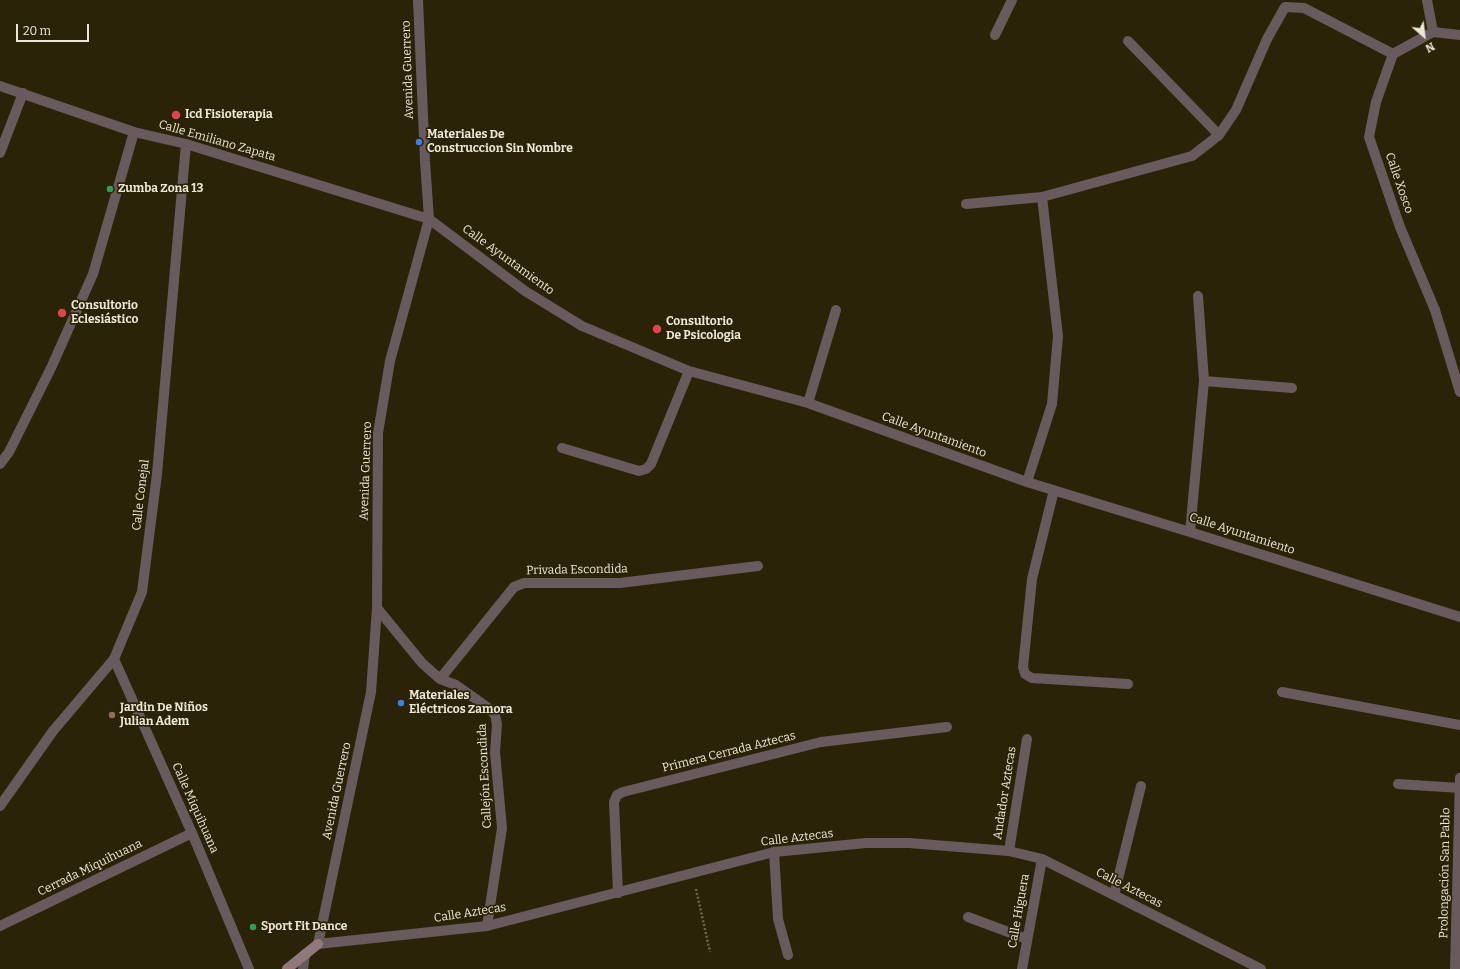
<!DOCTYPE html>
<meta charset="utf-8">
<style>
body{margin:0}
#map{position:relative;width:1460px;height:969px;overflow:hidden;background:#2b2307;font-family:Bitter,serif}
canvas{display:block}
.north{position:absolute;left:1404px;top:16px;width:40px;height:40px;-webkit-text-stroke:3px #2b2307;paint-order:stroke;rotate:152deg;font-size:11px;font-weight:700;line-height:16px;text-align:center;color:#ebe6d6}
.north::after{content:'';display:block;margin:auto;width:14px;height:18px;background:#ebe6d6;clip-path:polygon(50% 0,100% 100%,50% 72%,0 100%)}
.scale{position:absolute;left:16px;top:24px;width:73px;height:18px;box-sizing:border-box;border:2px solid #ebe6d6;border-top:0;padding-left:5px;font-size:12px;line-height:14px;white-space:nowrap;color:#ebe6d6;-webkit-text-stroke:3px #2b2307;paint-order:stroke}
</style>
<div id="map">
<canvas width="1460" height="969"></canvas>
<div class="north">N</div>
<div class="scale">20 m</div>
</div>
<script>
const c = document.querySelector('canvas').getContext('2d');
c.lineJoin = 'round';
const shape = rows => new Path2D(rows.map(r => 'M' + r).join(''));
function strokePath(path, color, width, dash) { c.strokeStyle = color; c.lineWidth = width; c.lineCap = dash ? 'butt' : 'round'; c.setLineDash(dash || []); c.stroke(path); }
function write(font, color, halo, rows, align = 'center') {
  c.font = font + ' Bitter,serif'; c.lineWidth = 3.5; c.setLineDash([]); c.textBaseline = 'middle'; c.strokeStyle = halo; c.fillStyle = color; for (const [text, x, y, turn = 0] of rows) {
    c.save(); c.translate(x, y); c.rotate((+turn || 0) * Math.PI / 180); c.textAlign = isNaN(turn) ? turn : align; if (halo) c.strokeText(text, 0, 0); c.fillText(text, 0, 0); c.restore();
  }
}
const path = shape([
 [696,889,710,952]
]);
const service = shape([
 [1128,41,1219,135]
]);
const pedestrian = shape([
 [774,852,778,919,788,955]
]);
const minor = shape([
 [1427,0,1433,32],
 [1433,32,1393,54,1376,102,1369,137,1400,227,1435,310,1460,392],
 [1433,32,1460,35],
 [995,35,1012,0],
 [0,153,23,93],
 [966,204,1042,197,1192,156,1219,135,1236,110,1267,39,1285,7,1304,8,1393,54],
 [429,219,525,291,582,326,689,371,808,403,1027,482,1190,532,1460,617],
 [1204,381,1292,388],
 [808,403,836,310],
 [562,448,639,471,646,469,651,464,689,371],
 [0,464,9,452,51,368,93,274,134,132],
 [1027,482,1052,404,1058,336,1042,197],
 [1054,490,1032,579,1023,667,1025,674,1032,678,1128,684],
 [1190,532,1204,381,1198,296],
 [377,608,422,663,440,679,456,685,490,709,495,715,497,724,495,752,502,828,487,926],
 [114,659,192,833,249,969],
 [440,679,514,587,524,583,620,583,758,566],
 [1282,692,1460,725],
 [1398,784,1460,788],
 [0,806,53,731,114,659,142,592,157,474,186,144],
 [1009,851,1027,739],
 [618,893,614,802,617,795,623,792,821,742,947,727],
 [1114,895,1141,786],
 [968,917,1027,939],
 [0,926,192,833],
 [303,969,305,954],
 [1455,969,1460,778]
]);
const tertiary = shape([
 [418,0,425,161,429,219,390,361,378,433,377,608,371,692,318,944,487,926,774,852,866,843,909,843,1009,851,1042,859,1261,969],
 [0,86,134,132,186,144,429,219],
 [1022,969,1042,859]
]);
const secondary = shape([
 [287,969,318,944]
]);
const markers = [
 [176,115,5,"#e0444e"],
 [419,142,4,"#3f7fe0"],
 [110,189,4,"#2e9e5b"],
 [62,313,5,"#e0444e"],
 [657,329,5,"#e0444e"],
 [401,703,4,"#3f7fe0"],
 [112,715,4,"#8d6e63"],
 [253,927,4,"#2e9e5b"]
];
const streetNames = [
 ["Avenida Guerrero",408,70,-92],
 ["Calle Emiliano Zapata",217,141,16],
 ["Calle Xosco",1399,183,71],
 ["Calle Ayuntamiento",508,260,36],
 ["Calle Ayuntamiento",934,435,20],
 ["Avenida Guerrero",366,471,-88],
 ["Calle Conejal",141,495,-83],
 ["Calle Ayuntamiento",1242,534,18],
 ["Privada Escondida",577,570,-1],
 ["Primera Cerrada Aztecas",729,752,-14],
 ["Callejón Escondida",485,776,-93],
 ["Avenida Guerrero",337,791,-78],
 ["Andador Aztecas",1005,793,-81],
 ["Calle Miquihuana",195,808,66],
 ["Calle Aztecas",797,838,-7],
 ["Cerrada Miquihuana",90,868,-26],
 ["Prolongación San Pablo",1445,873,-89],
 ["Calle Aztecas",1129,888,27],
 ["Calle Higuera",1019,911,-80],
 ["Calle Aztecas",470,913,-9]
];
const poiNames = [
 ["Icd Fisioterapia",185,115],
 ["Materiales De",427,135],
 ["Construccion Sin Nombre",427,149],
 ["Zumba Zona 13",118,189],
 ["Consultorio",71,306],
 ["Eclesiástico",71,320],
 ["Consultorio",666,322],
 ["De Psicologia",666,336],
 ["Materiales",409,696],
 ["Eléctricos Zamora",409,710],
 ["Jardin De Niños",120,708],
 ["Julian Adem",120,722],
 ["Sport Fit Dance",261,927]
];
strokePath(path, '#6c654d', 2.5, [2, 2]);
strokePath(service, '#695a5d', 10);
strokePath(pedestrian, '#695a5d', 10);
strokePath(minor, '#695a5d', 10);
strokePath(tertiary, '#695a5d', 10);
strokePath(secondary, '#90787c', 10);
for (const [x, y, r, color] of markers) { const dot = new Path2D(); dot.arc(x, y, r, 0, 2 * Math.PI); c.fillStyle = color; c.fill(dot); strokePath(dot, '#2b2307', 1.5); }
write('12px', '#ebe6d6', '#2b2307', streetNames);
write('bold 12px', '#ebe6d6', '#2b2307', poiNames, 'left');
</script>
